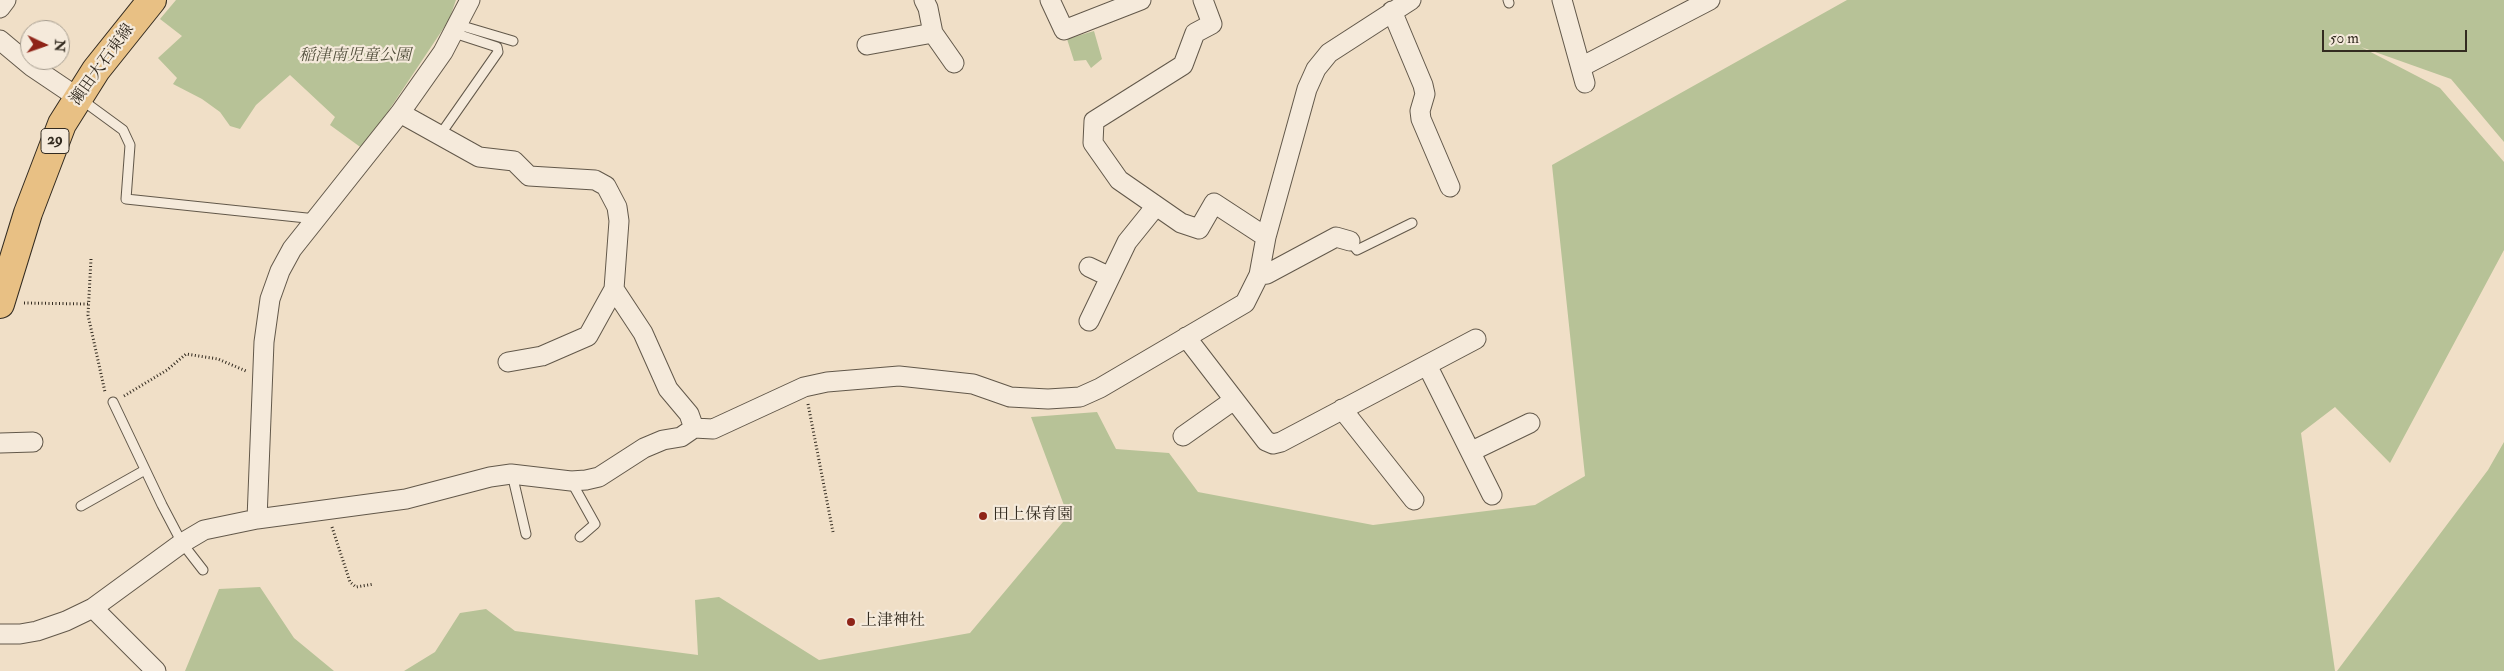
<!DOCTYPE html>
<meta charset="utf-8">
<style>
body{margin:0}
#map{position:relative;width:2504px;height:671px;overflow:hidden;background:#f0dfc7;font-family:"IM FELL Double Pica",serif}
canvas{display:block}
.north{position:absolute;left:20px;top:20px;width:50px;height:50px;box-sizing:border-box;background:#f5eadb;border:1px solid #a79e90;border-radius:50%;rotate:93deg;font-size:14px;font-weight:700;line-height:20px;text-align:center;color:#332b20}
.north::after{content:'';display:block;margin:auto;width:18px;height:22px;background:#8f2418;clip-path:polygon(50% 0,100% 100%,50% 72%,0 100%)}
.scale{position:absolute;left:2322px;top:30px;width:145px;height:22px;box-sizing:border-box;border:2px solid #332b20;border-top:0;padding-left:6px;font-size:15px;line-height:18px;white-space:nowrap;color:#332b20;-webkit-text-stroke:4px #f5eadb;paint-order:stroke}
</style>
<div id="map">
<canvas width="2504" height="671"></canvas>
<div class="north">N</div>
<div class="scale">50 m</div>
</div>
<script>
const c = document.querySelector('canvas').getContext('2d');
c.lineJoin = 'round';
function fill(path, color) { c.fillStyle = color; c.fill(path, 'evenodd'); }
const shape = rows => new Path2D(rows.map(r => 'M' + r).join(''));
function strokePath(path, color, width, dash) { c.strokeStyle = color; c.lineWidth = width; c.lineCap = dash ? 'butt' : 'round'; c.setLineDash(dash || []); c.stroke(path); }
function write(font, color, halo, rows, align = 'center') {
  c.font = font + ' "IM FELL Double Pica","Noto Serif JP",serif'; c.lineWidth = 4.5; c.setLineDash([]); c.textBaseline = 'middle'; c.strokeStyle = halo; c.fillStyle = color; for (const [text, x, y, turn = 0] of rows) {
    c.save(); c.translate(x, y); c.rotate((+turn || 0) * Math.PI / 180); c.textAlign = isNaN(turn) ? turn : align; if (halo) c.strokeText(text, 0, 0); c.fillText(text, 0, 0); c.restore();
  }
}
const green = shape([
 [176,0,456,0,449,20,363,149,330,125,335,117,290,75,256,105,240,129,230,126,220,112,202,99,173,84,177,78,158,58,182,36,160,19],
 [1847,0,2504,0,2504,142,2451,79,2361,47,2440,88,2504,162,2504,250,2390,463,2335,407,2301,433,2335,671,404,671,435,652,460,613,486,609,515,631,698,655,695,600,719,597,819,660,970,633,1068,516,1031,417,1097,412,1116,449,1169,453,1198,492,1373,525,1535,505,1585,476,1552,165],
 [1094,31,1102,59,1091,68,1086,60,1074,61,1067,39],
 [2504,442,2504,671,2337,671,2488,470],
 [260,587,294,638,334,671,185,671,219,589]
]);
const path = shape([
 [91,259,88,315,105,392],
 [24,303,88,304],
 [124,396,167,370,186,354,218,359,246,371],
 [808,404,833,532],
 [332,527,350,582,356,587,374,584]
]);
const lane = shape([
 [1508,0,1509,3],
 [459,25,513,41],
 [82,100,123,130,130,145,126,199,316,219],
 [440,135,498,52,497,47,454,33],
 [1350,241,1357,250,1412,223],
 [113,402,162,505,182,543,203,570],
 [512,474,526,534],
 [571,481,595,524,580,537],
 [81,506,145,470]
]);
const street = shape([
 [924,0,928,8,933,33,954,63],
 [1050,0,1064,30,1141,0],
 [1203,0,1212,24,1195,33,1183,65,1094,121,1093,143,1119,180,1181,223,1199,229,1214,203,1266,237],
 [1562,0,1585,83],
 [0,8,6,0],
 [1392,11,1423,85,1425,94,1420,111,1421,119,1450,187],
 [0,40,31,66,77,97],
 [867,45,933,33],
 [1581,67,1710,0],
 [400,113,479,157,514,161,529,176,595,180,606,186,617,207,619,221,614,289,643,333,668,389,689,414,694,428],
 [1089,267,1110,277],
 [1259,275,1267,274,1336,237,1350,241],
 [1089,321,1127,242,1156,206],
 [1186,337,1266,441,1273,444,1281,442,1476,339],
 [508,362,542,356,588,336,614,289],
 [1427,365,1492,495],
 [1342,409,1414,500],
 [1183,436,1234,400],
 [0,443,33,442],
 [1472,451,1530,423],
 [257,519,264,342,270,299,280,271,292,249,400,113,443,52,470,0],
 [93,608,156,671],
 [0,634,20,634,37,631,66,621,93,608,182,543,204,530,257,519,406,499,490,477,511,474,571,481,586,480,599,477,644,448,663,440,681,437,694,428,713,429,804,387,827,382,899,376,973,384,1010,397,1048,399,1080,397,1100,388,1245,303,1259,275,1266,237,1307,89,1316,69,1329,53,1411,0]
]);
const primary = shape([
 [0,304,28,213,62,124,96,70,152,0]
]);
const markers = [
 [983,516,5,"#8f2418"],
 [851,622,5,"#8f2418"]
];
const shields = [
 [55,141,28]
];
const shieldNames = [
 ["29",55,141]
];
const parkNames = [
 ["稲津南児童公園",355,57]
];
const streetNames = [
 ["瀬田大石東線",103,65,-54]
];
const poiNames = [
 ["田上保育園",993,516],
 ["上津神社",861,622]
];
fill(green, '#b7c297');
strokePath(lane, '#62584a', 11);
strokePath(street, '#62584a', 21);
strokePath(primary, '#332b20', 30);
strokePath(path, '#332b20', 3, [1, 2.5]);
strokePath(lane, '#f5eadb', 9);
strokePath(street, '#f5eadb', 19);
strokePath(primary, '#e8c084', 28);
for (const [x, y, r, color] of markers) { const dot = new Path2D(); dot.arc(x, y, r, 0, 2 * Math.PI); c.fillStyle = color; c.fill(dot); strokePath(dot, '#f5eadb', 2); }
for (const [x, y, w] of shields) { const box = new Path2D(); box.roundRect(x - w / 2, y - 12.5, w, 25, 4); c.fillStyle = '#f5eadb'; c.fill(box); strokePath(box, '#332b20', 1); }
write('bold 15px', '#332b20', null, shieldNames);
write('italic 16px', '#54513e', '#f5eadb', parkNames);
write('16px', '#332b20', '#f5eadb', streetNames);
write('16px', '#332b20', '#f5eadb', poiNames, 'left');
</script>
